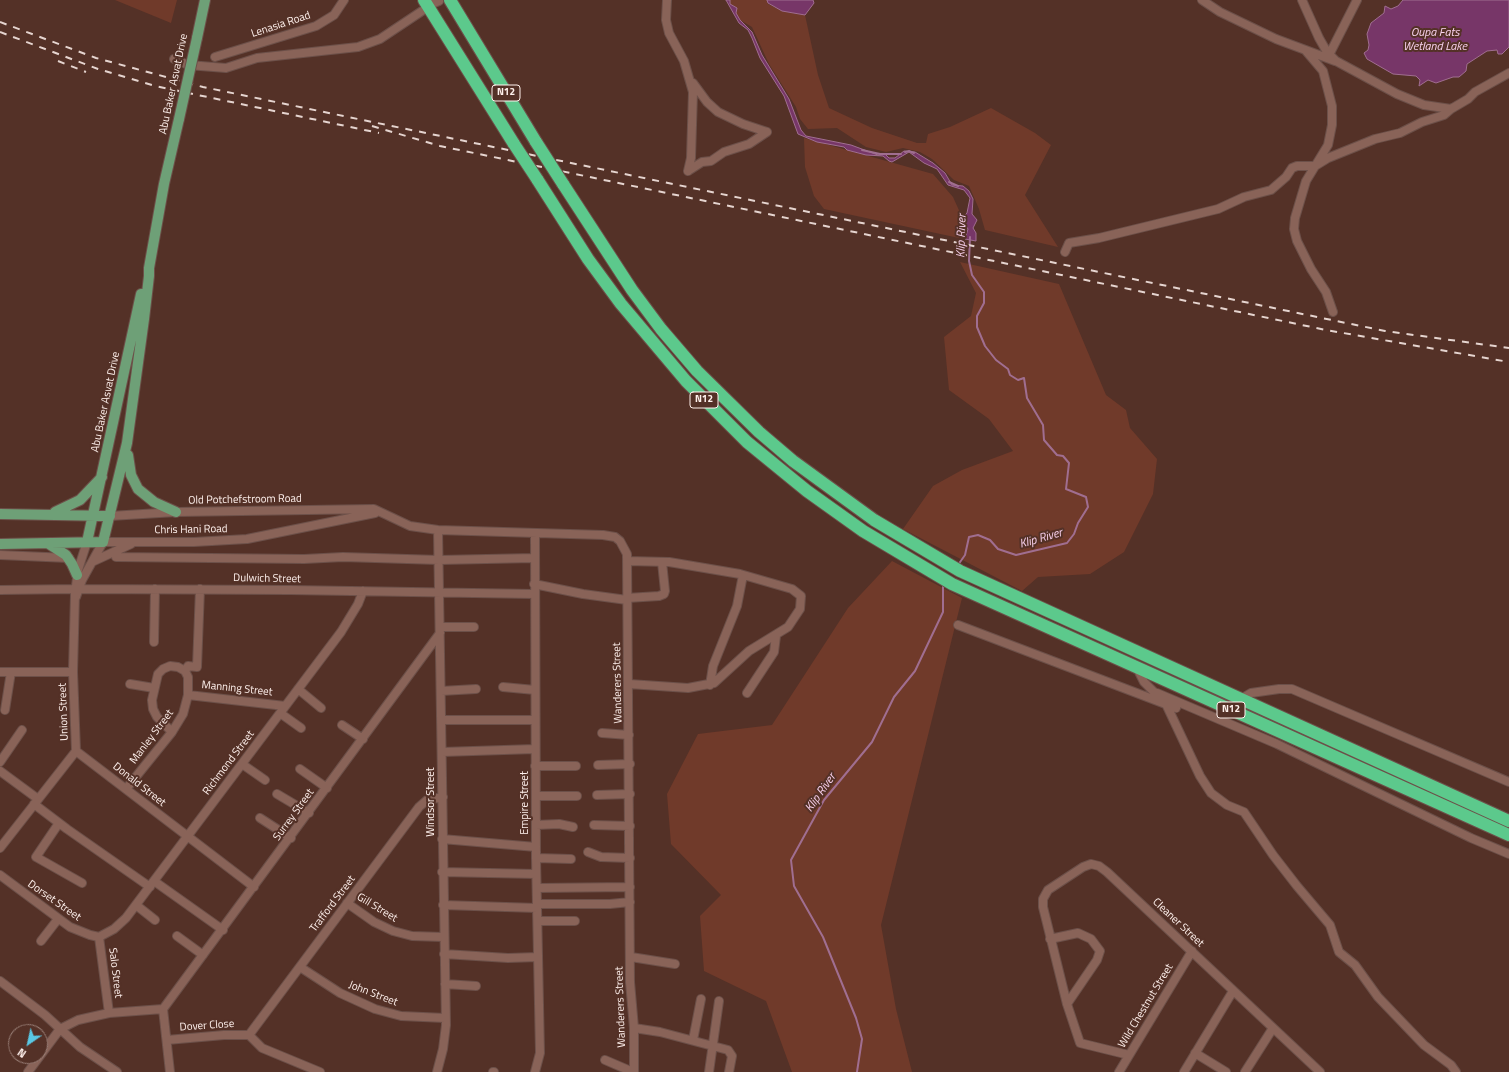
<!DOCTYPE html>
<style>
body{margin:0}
#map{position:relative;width:1509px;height:1072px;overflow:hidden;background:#543127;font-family:"Titillium Web",sans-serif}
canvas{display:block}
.north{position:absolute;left:8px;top:1024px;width:40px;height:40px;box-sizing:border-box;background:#543127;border:1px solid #987e76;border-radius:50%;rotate:214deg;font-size:11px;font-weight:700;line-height:16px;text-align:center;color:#fff1ed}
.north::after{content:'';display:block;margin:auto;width:14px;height:18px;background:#59c8e4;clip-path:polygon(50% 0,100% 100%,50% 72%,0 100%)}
</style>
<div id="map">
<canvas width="1509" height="1072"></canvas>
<div class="north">N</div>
</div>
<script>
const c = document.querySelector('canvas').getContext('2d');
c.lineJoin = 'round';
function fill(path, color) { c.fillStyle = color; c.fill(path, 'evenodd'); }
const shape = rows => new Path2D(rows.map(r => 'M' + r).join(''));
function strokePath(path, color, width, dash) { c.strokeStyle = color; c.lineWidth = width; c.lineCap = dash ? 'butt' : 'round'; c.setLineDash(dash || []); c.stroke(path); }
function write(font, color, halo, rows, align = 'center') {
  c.font = font + ' "Titillium Web",sans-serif'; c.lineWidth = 4; c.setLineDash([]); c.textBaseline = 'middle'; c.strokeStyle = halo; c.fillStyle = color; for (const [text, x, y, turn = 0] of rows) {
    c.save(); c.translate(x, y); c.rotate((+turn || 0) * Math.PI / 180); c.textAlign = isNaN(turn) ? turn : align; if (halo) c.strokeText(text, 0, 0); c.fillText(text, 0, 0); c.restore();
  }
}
const green = shape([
 [115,0,177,0,171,23],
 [730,0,767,0,768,4,782,11,805,15,818,75,829,108,872,128,917,143,926,143,928,134,950,127,991,108,1035,133,1051,145,1025,195,1058,247,985,230,979,209,969,186,954,180,932,159,920,152,903,148,886,152,866,147,837,128,808,129,800,119,796,107,769,64,752,27,740,20,730,5],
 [804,138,933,174,953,197,962,217,959,238,824,209,814,196,805,167],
 [960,262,1059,284,1106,395,1126,410,1130,428,1157,459,1153,494,1124,552,1090,574,1038,577,1022,591,903,529,933,486,962,470,1013,451,989,419,949,390,944,337,971,316,976,293],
 [892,561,962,598,881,925,896,1009,912,1072,792,1072,766,1001,704,971,700,916,721,895,671,844,667,794,698,734,772,725,848,608]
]);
const water = shape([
 [726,0,730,0,730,4,737,8,736,13,740,20,752,32,762,55,789,99,801,130,806,136,851,145,878,155,885,154,889,158,895,158,904,151,915,152,933,163,945,173,952,185,963,186,969,191,973,199,972,214,977,220,973,228,976,233,976,241,965,239,968,229,964,223,963,217,967,213,970,198,964,190,948,185,937,169,924,163,909,152,892,162,889,161,883,156,866,155,847,150,844,147,817,142,798,134,784,96,760,58,752,38,748,30,739,23,726,0],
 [767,0,813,0,814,3,805,15,782,11,768,3,767,0],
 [1403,0,1509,0,1509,47,1502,54,1498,54,1497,50,1487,51,1467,64,1466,71,1459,77,1453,77,1436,83,1428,80,1419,86,1420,80,1416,76,1393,74,1367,59,1364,53,1368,50,1369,45,1367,34,1371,23,1384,13,1385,6,1391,9,1398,6,1403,0]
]);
const stream = shape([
 [862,150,880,154,901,154],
 [905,152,909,151,914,153],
 [949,182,958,186],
 [958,565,965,555,969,537,978,535,990,540,998,549,1016,555,1067,543,1074,534,1078,523,1088,507,1086,497,1066,489,1069,463,1063,456,1057,455,1044,440,1043,425,1027,398,1024,378,1018,380,1010,375,1008,369,996,360,985,346,977,327,977,316,984,303,984,292,972,275,969,261,970,237],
 [857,1072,862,1039,856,1018,823,937,794,886,791,860,824,800,872,742,894,697,915,671,943,612,943,585]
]);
const minor = shape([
 [667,0,666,20,669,33,684,61,693,92,691,158,688,171],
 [1202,0,1220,12,1276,39,1335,61],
 [1302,0,1319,38,1327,52,1336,61,1397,94,1424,105,1451,109,1468,99,1475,92,1509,73],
 [434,3,439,1],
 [1306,51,1323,71,1332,106,1332,125,1328,145,1306,181,1295,218,1294,229,1297,241,1311,269,1326,292,1333,312],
 [215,57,316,26,334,15,344,0],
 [1328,57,1357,0],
 [174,59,188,65,226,68,257,58,358,47,380,39,422,11],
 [693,83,707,102,718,112,743,124,767,132],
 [688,171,702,162,711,161,724,152,749,144,767,132],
 [1065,252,1069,243,1099,238,1218,209,1244,197,1271,190,1286,177,1292,168,1297,166,1315,166,1328,158,1375,139,1400,133,1422,122,1444,115,1451,109],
 [110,516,176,512,374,509,410,526,438,530,603,535,615,537,620,541,627,554,630,982,634,1028,634,1072],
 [535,534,536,858,540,1053,535,1072],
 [0,555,69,558],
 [116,557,304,559,343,557,439,560,534,558],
 [94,561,131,544],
 [627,561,669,562,740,574,792,589,801,596,800,609,788,627,749,651,714,683,688,688,629,684],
 [534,584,583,594,627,600],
 [0,590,75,589,290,590,534,594],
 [76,597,82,580,103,542,194,542,247,539,375,513],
 [627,598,659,596,664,594,665,591,662,562],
 [958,625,1176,708],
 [440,627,474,627],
 [154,642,155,589],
 [1137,668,1144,682,1166,704,1200,776,1211,793,1227,805,1244,812,1273,855,1297,886,1330,925,1339,952,1355,965,1378,997,1424,1045,1451,1065,1456,1072],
 [185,671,188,666,197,667,200,589],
 [0,672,73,672],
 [130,684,154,688],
 [710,685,713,666,737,606,743,575],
 [503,687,535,690],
 [298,689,321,708],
 [441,691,476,689],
 [747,693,774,652,776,636],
 [1157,693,1277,744,1471,838,1509,854],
 [188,695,285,706],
 [1241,699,1251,693,1279,689,1292,689,1509,782],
 [5,710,11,672],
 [280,713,301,728],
 [441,720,535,720],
 [342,725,363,739],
 [602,733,629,735],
 [76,751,254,887],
 [442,752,535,749],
 [0,762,22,730],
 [242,764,265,780],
 [598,765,630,764],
 [535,766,576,766],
 [300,769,327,788],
 [0,771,38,799],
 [126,789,172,732,183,714,188,695,188,677,185,671,178,667,170,666,163,669,158,674,152,700,153,709,157,717,172,732],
 [277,794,309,813],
 [597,795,630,794],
 [536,796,577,796],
 [34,804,67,829,150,887],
 [260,818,291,838],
 [59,823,36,857,82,883],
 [536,825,559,824,573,827],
 [594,825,630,826],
 [442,839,536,847],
 [0,848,76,751,73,672,75,594,78,570,87,542],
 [588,852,601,857,630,858],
 [536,858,571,859],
 [442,872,536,874],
 [0,875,70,927,90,935,99,937],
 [154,881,223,930],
 [537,888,630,887],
 [347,903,374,922,393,931,412,936,443,937],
 [537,904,610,904,630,902],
 [136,905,155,920],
 [443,905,537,908],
 [538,921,575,921],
 [177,936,203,955],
 [99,937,114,929,126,918,341,632,358,604,363,591],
 [99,937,109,1013],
 [1050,939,1078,933,1091,939,1100,951,1097,960,1067,1004],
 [41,941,58,919],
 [444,954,508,958,538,957],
 [631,957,675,964],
 [300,967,340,993,375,1009,401,1016,445,1018],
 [0,981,45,1015,80,1047,117,1072],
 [445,984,476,986],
 [163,1009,440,633],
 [163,1009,170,1072],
 [634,1028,660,1032,728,1050,732,1056,729,1072],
 [249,1035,419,807,427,800,443,797],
 [249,1035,262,1048,320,1072],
 [167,1040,224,1035,249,1035],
 [693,1040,701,999],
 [1195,1053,1226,1072],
 [1129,1055,1080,1043,1067,1004,1043,907,1043,899,1048,890,1083,867,1091,864,1099,866,1107,872,1320,1072],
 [605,1060,633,1072],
 [28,1072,60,1029,78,1020,109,1013,163,1009],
 [437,1072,443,1049,446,1025,438,530],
 [493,1072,494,1072],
 [709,1072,719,1001],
 [1119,1072,1192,951],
 [1184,1072,1233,991],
 [1245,1072,1273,1028]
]);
const major = shape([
 [197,38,205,0],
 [128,455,131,475,138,489,154,502,176,512],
 [55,512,80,500,102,477],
 [0,514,110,516],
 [87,542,141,294],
 [0,544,103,542,127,443,144,319,149,276,149,268,164,184,179,119],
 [49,544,66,555,72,564,77,575]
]);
const highway = shape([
 [424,0,514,144],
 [450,0,536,142],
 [537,179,588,259,621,304,686,381,747,442,807,491,863,531,952,584,1509,835],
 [563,184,632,290,661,329,697,371,759,432,793,461,874,520,960,571,1509,821]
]);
const rail = shape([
 [0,22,96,58,203,87,1385,331,1509,348],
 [0,32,98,69,155,86,379,133],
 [58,61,86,72],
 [372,126,440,146,503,159,1326,330,1509,362]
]);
const majorBridge = shape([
 [179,119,197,38]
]);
const highwayBridge = shape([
 [536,142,563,184],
 [514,144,537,179]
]);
const shields = [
 [506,93,28],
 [704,400,28],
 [1231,710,28]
];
const shieldNames = [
 ["N12",506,93],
 ["N12",704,400],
 ["N12",1231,710]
];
const streetNames = [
 ["Lenasia Road",281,25,-18],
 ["Abu Baker Asvat Drive",174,84,-78],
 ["Abu Baker Asvat Drive",106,402,-78],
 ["Old Potchefstroom Road",245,500,-1],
 ["Chris Hani Road",191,530,-1],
 ["Dulwich Street",267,579,1],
 ["Wanderers Street",618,683,-91],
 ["Manning Street",237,689,6],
 ["Union Street",64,712,-92],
 ["Manley Street",152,737,-53],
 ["Richmond Street",229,763,-53],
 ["Donald Street",139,785,38],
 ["Windsor Street",431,802,-90],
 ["Empire Street",525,803,-90],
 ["Surrey Street",294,815,-54],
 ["Dorset Street",54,901,35],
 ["Trafford Street",333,904,-53],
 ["Gill Street",377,908,31],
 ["Cleaner Street",1178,923,43],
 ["Salo Street",115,973,83],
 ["John Street",373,994,21],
 ["Wild Chestnut Street",1146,1006,-59],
 ["Wanderers Street",621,1007,-92],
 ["Dover Close",207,1026,-4]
];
const waterNames = [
 ["Oupa Fats",1435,33],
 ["Wetland Lake",1435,47],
 ["Klip River",962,236,-88],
 ["Klip River",1041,539,-16],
 ["Klip River",821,793,-55]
];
fill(green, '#703a2a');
fill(water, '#773668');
strokePath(water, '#a06e90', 1);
strokePath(stream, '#a06e90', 2);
strokePath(minor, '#6c5049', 10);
strokePath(major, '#6c5049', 12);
strokePath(highway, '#6c5049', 14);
strokePath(minor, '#896358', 8);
strokePath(major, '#6ea077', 10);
strokePath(highway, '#5cc98c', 12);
strokePath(rail, '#e5d4cf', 2, [7, 7]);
strokePath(majorBridge, '#6c5049', 12, []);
strokePath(highwayBridge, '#6c5049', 14, []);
strokePath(majorBridge, '#6ea077', 10);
strokePath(highwayBridge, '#5cc98c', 12);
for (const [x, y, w] of shields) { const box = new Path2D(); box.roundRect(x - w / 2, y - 8, w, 16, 3); c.fillStyle = '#543127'; c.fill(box); strokePath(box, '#fff1ed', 1); }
write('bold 10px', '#fff1ed', null, shieldNames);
write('11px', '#fff1ed', '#543127', streetNames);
write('italic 12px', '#f8d1ed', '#543127', waterNames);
</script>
